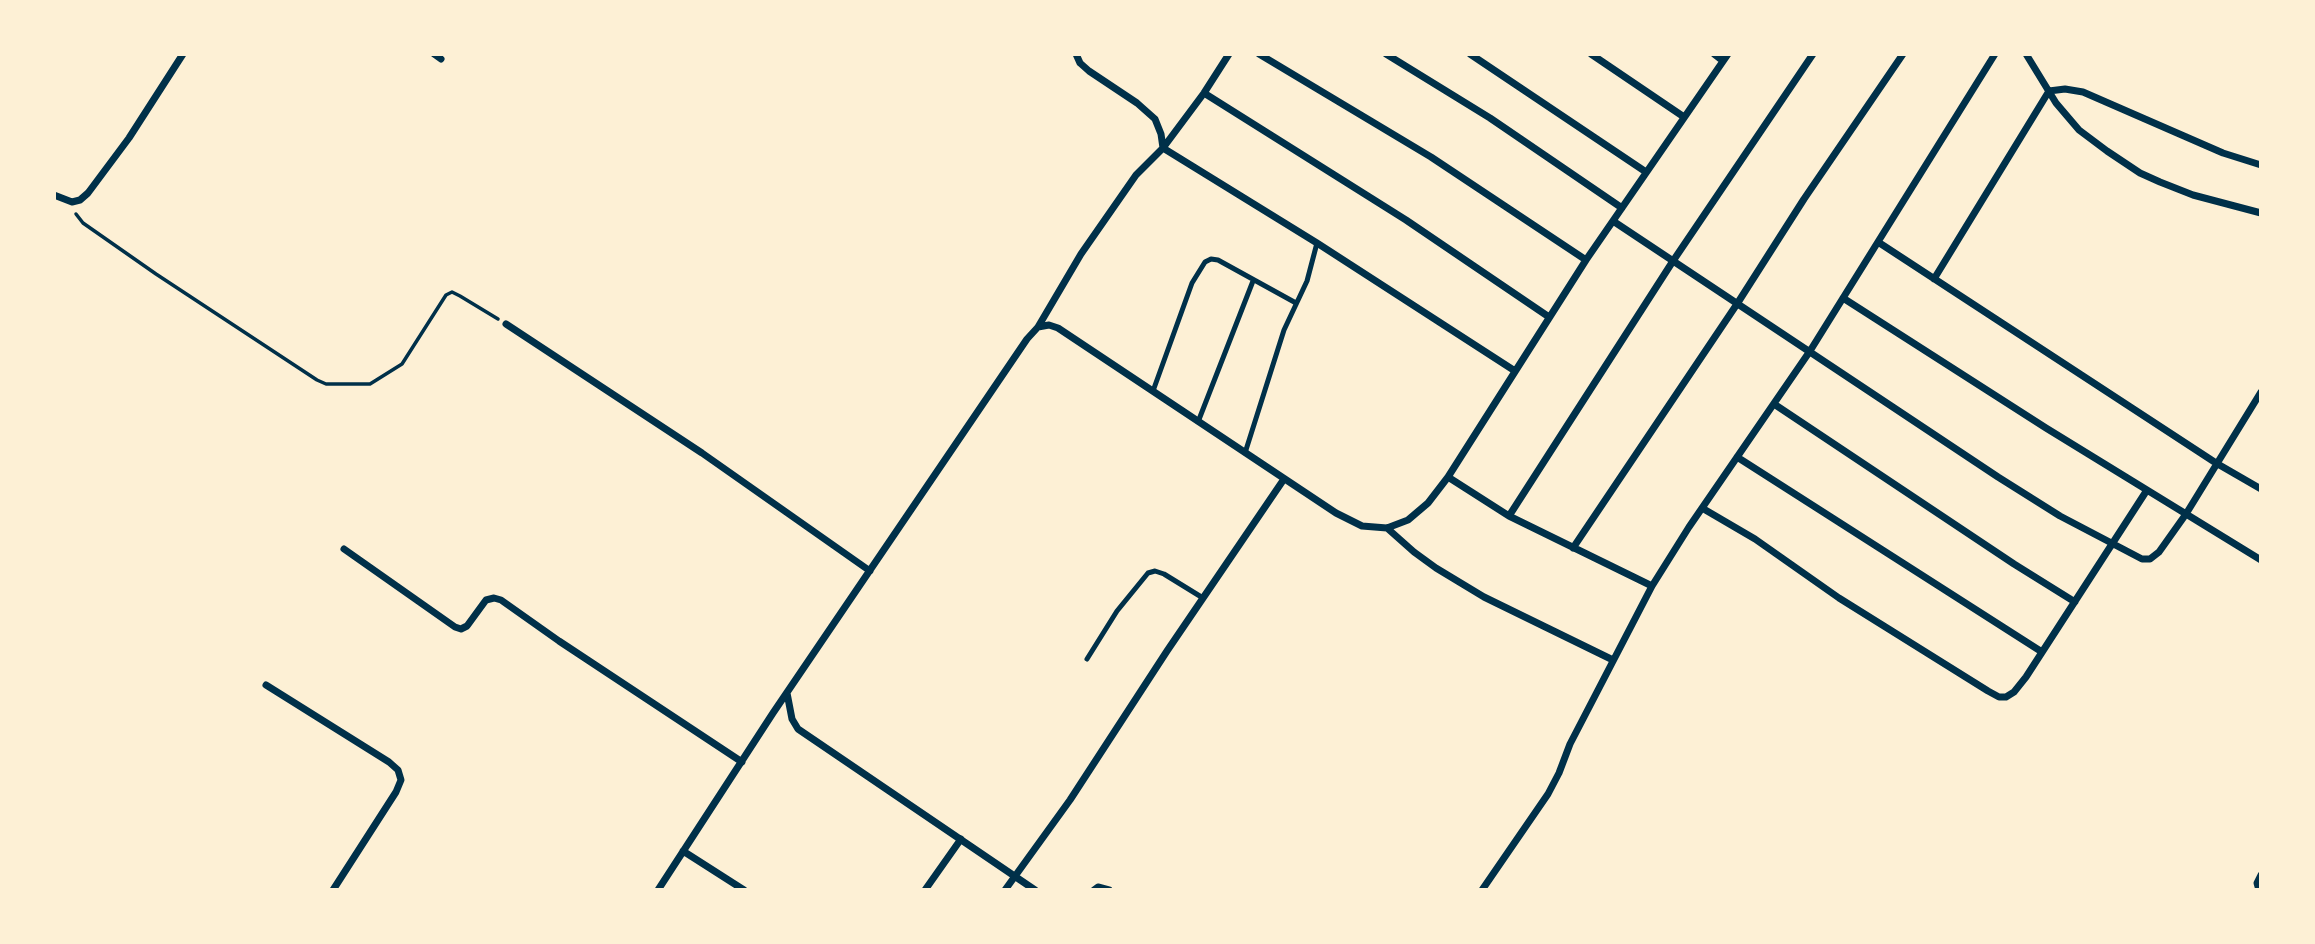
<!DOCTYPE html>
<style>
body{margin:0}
#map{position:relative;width:2315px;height:944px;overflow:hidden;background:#fdf0d5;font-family:"Crimson Pro",serif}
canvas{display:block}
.frame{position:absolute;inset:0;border:56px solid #fdf0d5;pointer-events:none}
</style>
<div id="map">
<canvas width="2315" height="944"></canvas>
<div class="frame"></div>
</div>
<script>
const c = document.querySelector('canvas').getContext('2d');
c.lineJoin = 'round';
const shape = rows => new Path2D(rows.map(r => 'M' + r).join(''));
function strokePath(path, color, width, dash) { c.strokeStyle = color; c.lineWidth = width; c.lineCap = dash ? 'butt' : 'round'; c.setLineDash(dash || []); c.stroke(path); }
const path = shape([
 [76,214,83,223,156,274,317,380,326,384,370,384,402,364,446,295,452,292,460,296,498,319]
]);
const service = shape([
 [1153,391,1192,283,1205,262,1211,259,1218,260,1296,303],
 [1198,422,1253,281],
 [1245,453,1284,330,1307,281,1317,243],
 [1087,659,1117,611,1148,573,1155,571,1164,574,1203,598]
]);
const minor = shape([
 [434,54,441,59],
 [1076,54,1080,63,1089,71,1137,103,1155,119,1161,134,1163,148,1317,243,1515,371],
 [1259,54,1431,157,1586,260],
 [1386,54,1490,118,1622,208],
 [1470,54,1646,172],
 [1591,54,1684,117],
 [1714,54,1723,61],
 [2026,54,2056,103,2079,130,2107,151,2140,173,2160,182,2193,195,2261,213],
 [1204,93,1406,220,1549,317],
 [54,195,72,202,80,200,88,193,129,138,183,54],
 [1613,221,1998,477,2060,516,2142,559,2150,559,2159,552,2186,514,2261,392],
 [1878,242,2216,463,2261,489],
 [1934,279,2049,91,2065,89,2083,92,2223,153,2261,165],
 [1843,298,2046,428,2261,560],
 [506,324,702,453,870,571],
 [1038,327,1081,254,1136,175,1163,148,1204,93,1229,54],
 [1774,404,2014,564,2075,602],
 [1737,457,2042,652],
 [1448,477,1509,516,1652,586],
 [1702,508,1755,539,1839,598,1988,691,1999,697,2006,697,2014,692,2026,677,2147,490],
 [1509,516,1673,261,1813,54],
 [1387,528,1414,552,1436,568,1484,597,1613,660],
 [1573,548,1737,304,1804,199,1903,54],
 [344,549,455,627,461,629,467,626,486,600,494,598,501,600,559,641,742,762],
 [266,685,389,762,398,770,401,780,396,792,333,890],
 [787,693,792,719,798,729,1035,890],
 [683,851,744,890],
 [658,890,773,713,1027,339,1038,327,1049,325,1058,328,1336,513,1362,526,1387,528,1408,520,1428,503,1448,477,1586,260,1728,54],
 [925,890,961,839],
 [1005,890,1070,800,1167,651,1284,479],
 [1094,890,1098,887,1109,890],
 [1482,890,1548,794,1559,773,1570,744,1652,586,1689,527,1810,351,1995,54],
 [2259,890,2257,883,2261,875]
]);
strokePath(path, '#003049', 3.5);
strokePath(service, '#003049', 5);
strokePath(minor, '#003049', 7);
</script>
